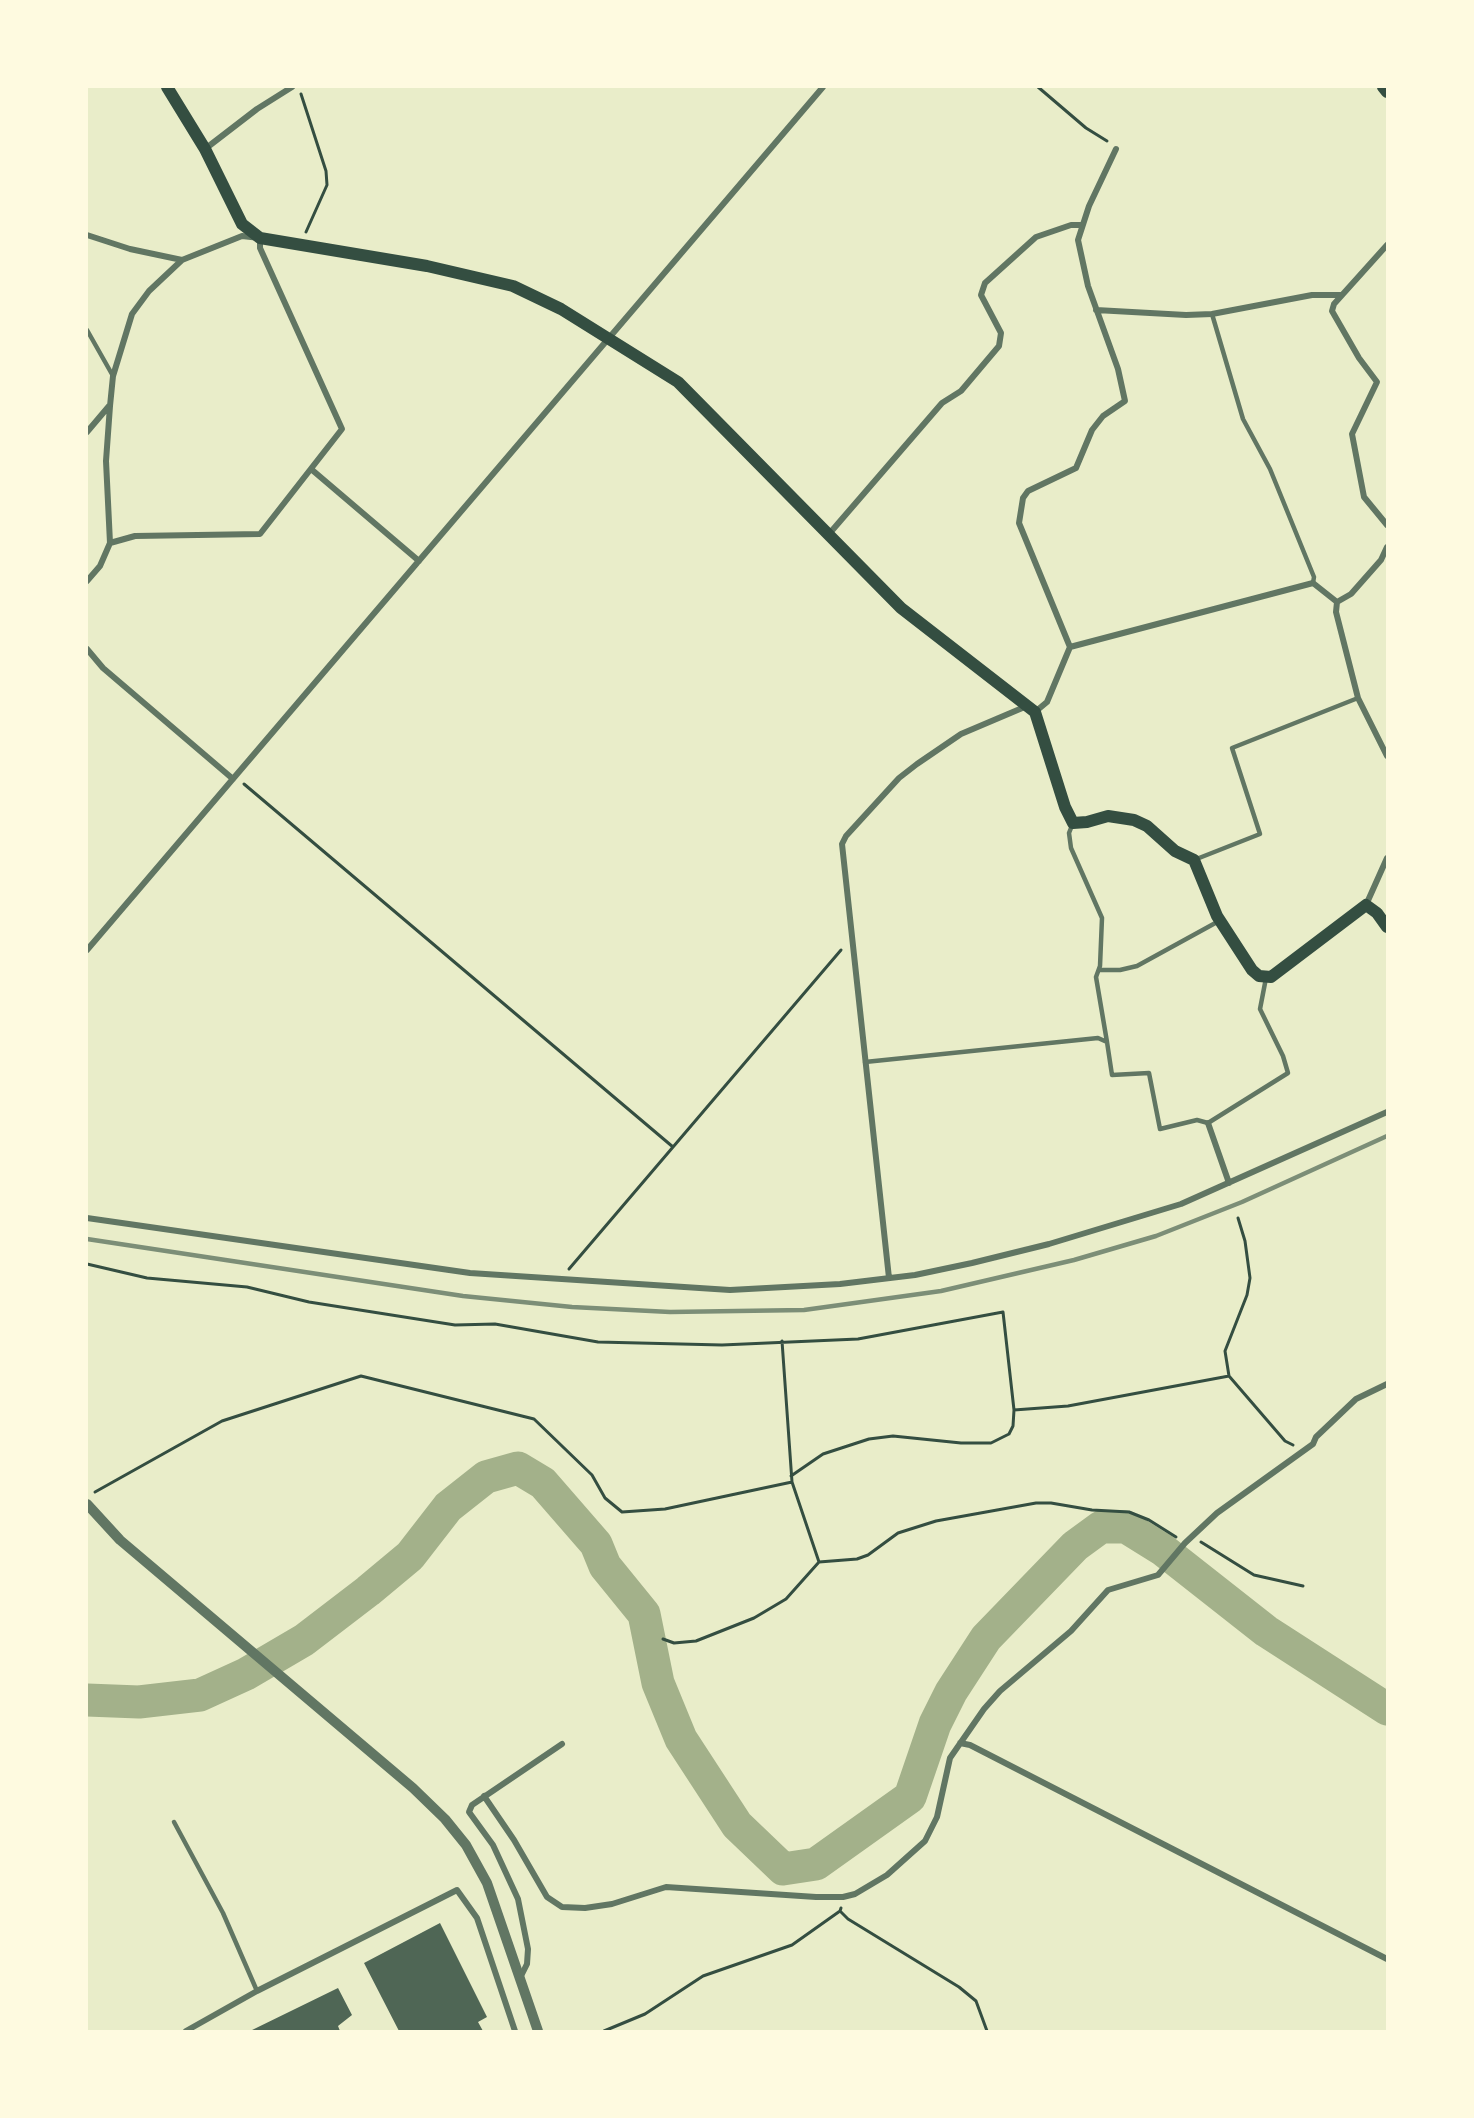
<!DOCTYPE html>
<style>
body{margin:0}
#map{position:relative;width:1474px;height:2118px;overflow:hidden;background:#e9edc9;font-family:Jost,sans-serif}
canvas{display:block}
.frame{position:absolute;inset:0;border:88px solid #fefae0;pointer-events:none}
</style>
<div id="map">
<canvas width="1474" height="2118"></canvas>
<div class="frame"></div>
</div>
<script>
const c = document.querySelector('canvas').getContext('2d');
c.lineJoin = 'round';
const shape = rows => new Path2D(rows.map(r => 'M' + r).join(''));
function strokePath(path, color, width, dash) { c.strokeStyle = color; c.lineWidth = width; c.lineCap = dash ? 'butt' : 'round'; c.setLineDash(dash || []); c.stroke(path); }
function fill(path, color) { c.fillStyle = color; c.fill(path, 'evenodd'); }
const river = shape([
 [87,1700,139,1702,200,1695,246,1674,304,1640,368,1591,410,1556,448,1507,486,1477,518,1468,543,1483,596,1544,605,1566,644,1614,658,1683,681,1739,737,1825,783,1869,816,1864,910,1797,935,1724,951,1692,986,1638,1075,1546,1101,1527,1126,1527,1163,1550,1266,1631,1387,1709]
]);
const building = shape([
 [440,1923,487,2017,478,2022,483,2031,399,2031,364,1963],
 [338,1988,352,2015,338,2026,340,2031,250,2031]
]);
const path = shape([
 [1038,87,1086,128,1107,141],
 [301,94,326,171,327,185,306,232],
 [244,784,673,1147],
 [1238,1218,1245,1241,1250,1278,1247,1295,1225,1351,1229,1376,1285,1441,1293,1445],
 [87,1264,147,1278,247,1287,309,1302,455,1325,495,1324,598,1342,722,1345,858,1339,1003,1312,1014,1410,1068,1406,1229,1376],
 [569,1269,841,950],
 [782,1341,792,1482,819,1562],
 [791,1476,823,1454,869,1439,893,1436,961,1443,991,1443,1009,1434,1013,1426,1014,1410],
 [95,1492,222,1421,361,1376,534,1419,592,1475,605,1498,622,1512,665,1509,792,1482],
 [1201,1542,1254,1575,1303,1586],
 [663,1639,674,1643,696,1641,754,1618,786,1599,819,1562,857,1559,868,1555,898,1533,936,1521,1036,1503,1051,1503,1092,1510,1129,1512,1149,1520,1176,1537],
 [840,1911,848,1919,959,1987,976,2001,987,2031],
 [604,2031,645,2014,703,1976,792,1945,840,1911,841,1908]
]);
const service = shape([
 [1212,314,1243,419,1270,469,1314,577,1313,583],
 [87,330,113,376],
 [1194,860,1260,834,1232,748,1358,698],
 [1099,970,1120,970,1137,966,1219,921],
 [1107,1042,1112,1075,1149,1073,1160,1129,1197,1120,1208,1123,1288,1073,1283,1056,1260,1009,1266,978],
 [865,1062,1098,1038,1107,1042,1096,977,1100,966,1102,918,1071,848,1069,833,1073,823],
 [174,1822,223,1913,257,1991]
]);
const minor = shape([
 [205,149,257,109,292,87],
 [87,235,130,249,182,260],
 [1387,245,1334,304,1332,311,1359,358,1377,382,1352,434,1364,497,1387,525],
 [1096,310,1186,315,1212,314,1312,295,1341,295],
 [87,432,109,406],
 [311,469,419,561],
 [829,534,942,403,961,391,999,346,1001,333,981,295,985,283,1036,237,1071,225,1082,225],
 [87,581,100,566,110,543,106,461,110,406,113,376,132,314,149,291,182,260,242,236,260,238,260,248,342,429,260,534,135,536,110,543],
 [1337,602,1351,594,1381,560,1387,547],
 [1070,647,1019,523,1023,498,1028,491,1076,468,1092,430,1103,416,1125,401,1118,369,1088,286,1078,240,1089,206,1116,149],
 [87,649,103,668,233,779],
 [1035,712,1047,702,1070,647,1313,583,1337,602,1336,612,1358,698,1387,756],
 [1366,905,1387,858],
 [87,950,823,87],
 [1208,1123,1229,1183],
 [87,1218,470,1273,730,1290,840,1284,915,1275,972,1263,1049,1244,1181,1204,1387,1112],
 [889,1278,842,844,846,836,899,778,917,764,961,734,1027,706],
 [960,1743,970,1745,1387,1959],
 [484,1796,514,1840,547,1897,562,1907,585,1908,612,1904,666,1887,816,1897,843,1897,855,1894,887,1875,925,1841,937,1817,950,1758,984,1709,1000,1691,1071,1631,1108,1590,1158,1575,1185,1543,1217,1513,1313,1444,1316,1437,1356,1399,1387,1384],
 [520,1978,527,1964,528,1949,518,1899,493,1845,469,1812,472,1805,562,1744],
 [186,2031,257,1991,457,1890,477,1918,515,2031]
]);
const tertiary = shape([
 [87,1504,120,1540,413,1788,445,1819,466,1845,487,1883,538,2031]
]);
const secondary = shape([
 [167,87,205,149,242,224,260,238,427,266,513,286,561,309,678,382,901,608,1035,712,1065,807,1073,823,1087,822,1108,816,1134,820,1147,826,1175,851,1194,860,1217,916,1252,970,1259,976,1271,977,1366,905,1377,913,1387,927],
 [1383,87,1387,92]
]);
const rail = shape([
 [87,1239,463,1296,572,1307,670,1312,804,1310,941,1291,1074,1260,1156,1236,1242,1202,1387,1136]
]);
strokePath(river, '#a3b18a', 33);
fill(building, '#4f6655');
strokePath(path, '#344e41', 3);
strokePath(service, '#617663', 4.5);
strokePath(minor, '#617663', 6);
strokePath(tertiary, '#617663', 10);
strokePath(secondary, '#344e41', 12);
strokePath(rail, '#7c8e77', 4.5);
</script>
